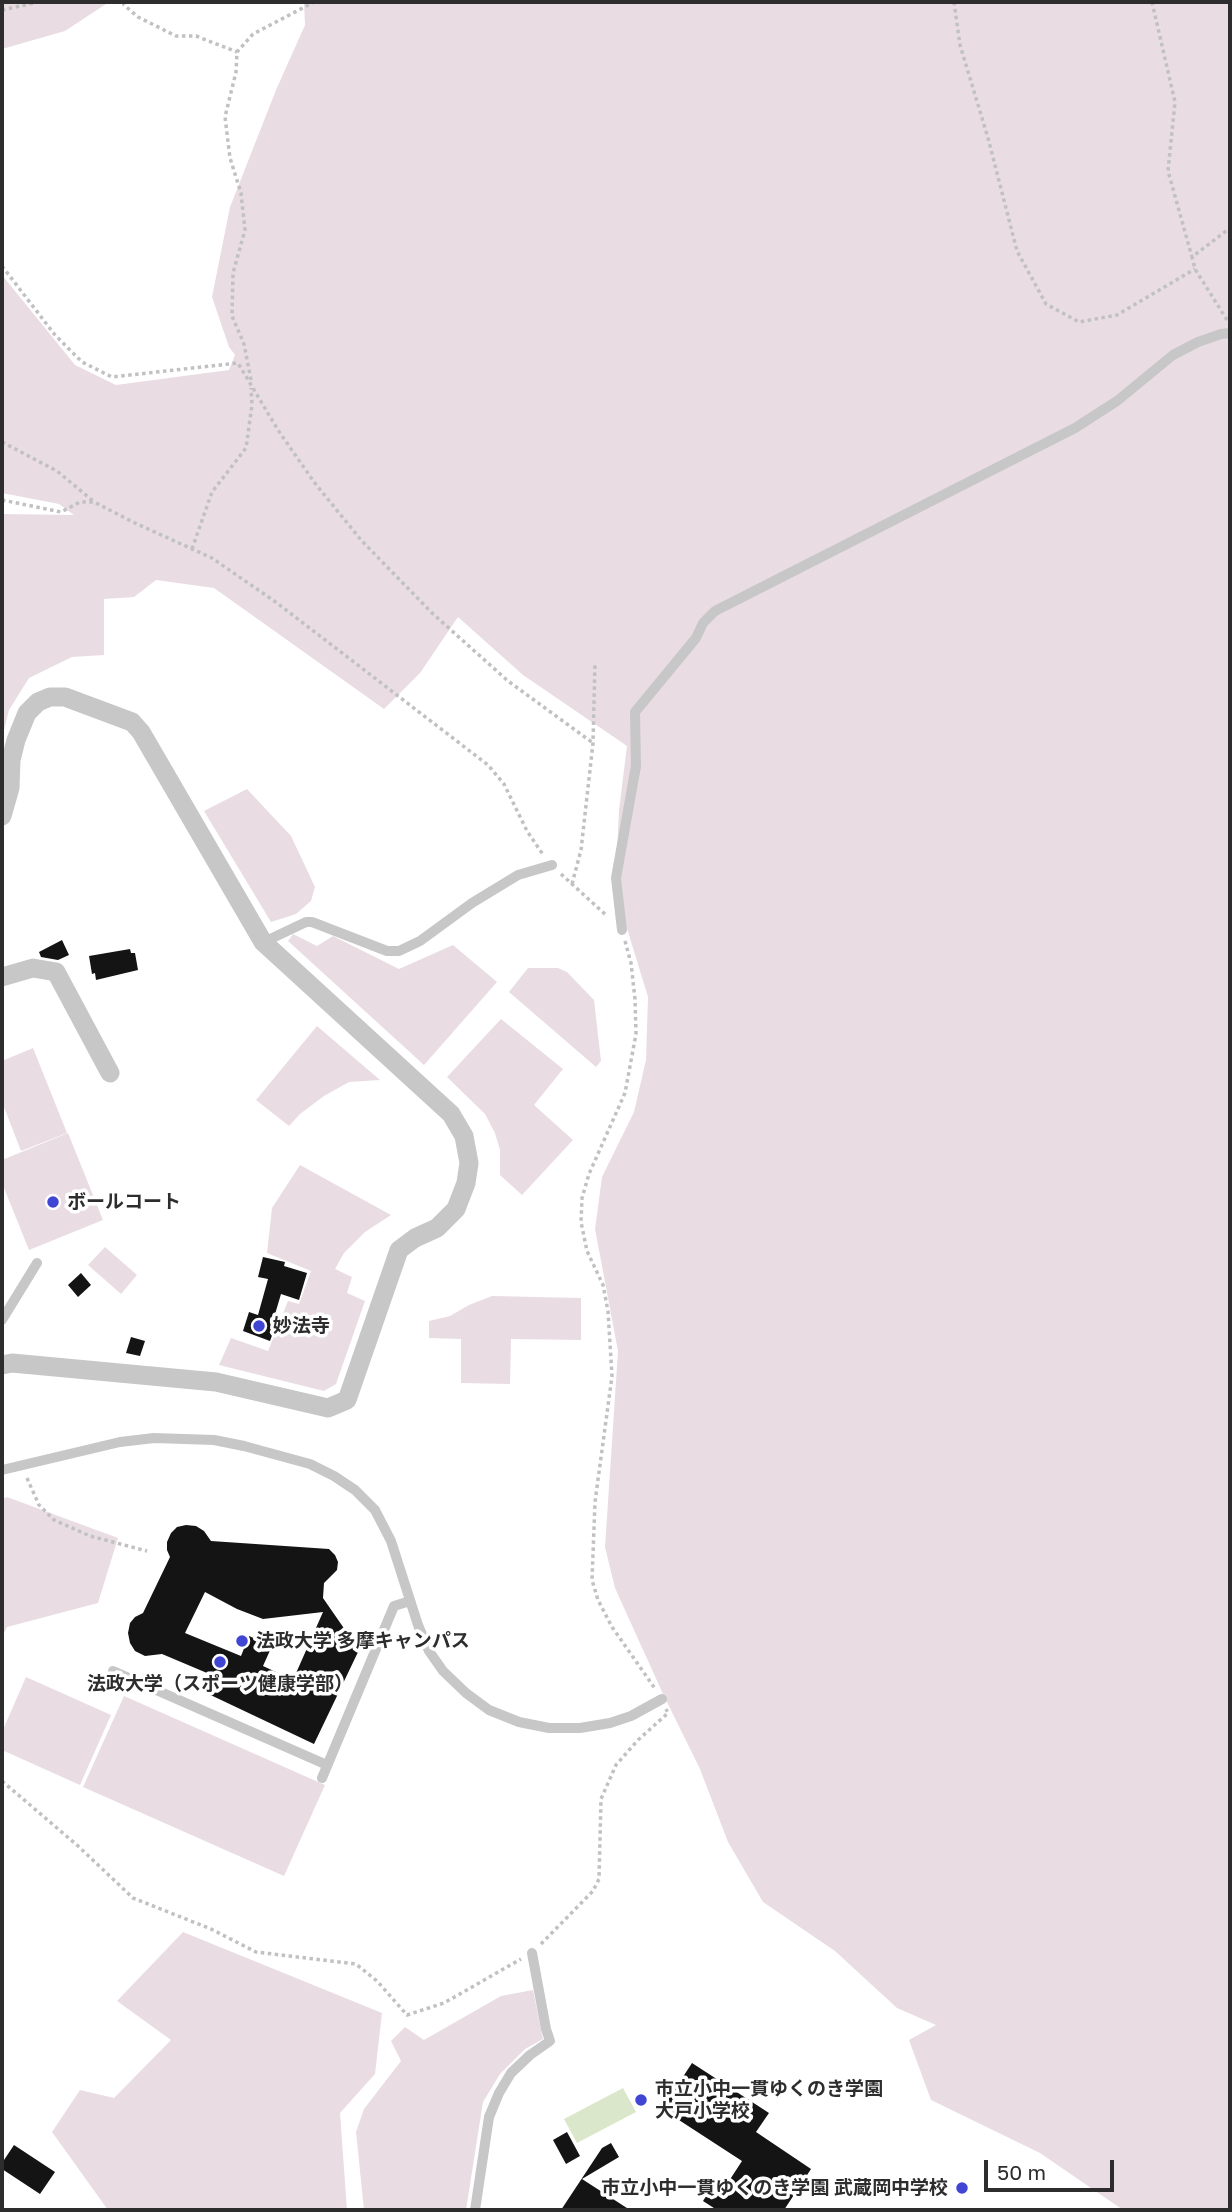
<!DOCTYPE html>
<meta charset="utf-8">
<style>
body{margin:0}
#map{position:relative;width:1232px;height:2212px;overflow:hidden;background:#fff;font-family:"Golos Text",sans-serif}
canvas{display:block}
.frame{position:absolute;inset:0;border:4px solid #2d2d2d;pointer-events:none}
.scale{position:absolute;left:984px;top:2160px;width:130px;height:32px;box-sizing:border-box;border:4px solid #2d2d2d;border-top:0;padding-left:9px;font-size:21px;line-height:24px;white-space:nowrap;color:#2d2d2d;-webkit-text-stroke:5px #fff;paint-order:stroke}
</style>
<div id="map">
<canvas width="1232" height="2212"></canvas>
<div class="frame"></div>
<div class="scale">50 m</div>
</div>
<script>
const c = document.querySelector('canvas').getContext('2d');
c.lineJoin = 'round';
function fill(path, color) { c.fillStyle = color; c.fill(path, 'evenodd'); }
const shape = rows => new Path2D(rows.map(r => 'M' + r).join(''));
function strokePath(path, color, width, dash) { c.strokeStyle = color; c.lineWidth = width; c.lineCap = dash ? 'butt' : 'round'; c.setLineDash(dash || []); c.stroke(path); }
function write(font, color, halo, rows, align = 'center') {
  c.font = font + ' "Golos Text","Noto Sans JP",sans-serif'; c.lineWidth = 7; c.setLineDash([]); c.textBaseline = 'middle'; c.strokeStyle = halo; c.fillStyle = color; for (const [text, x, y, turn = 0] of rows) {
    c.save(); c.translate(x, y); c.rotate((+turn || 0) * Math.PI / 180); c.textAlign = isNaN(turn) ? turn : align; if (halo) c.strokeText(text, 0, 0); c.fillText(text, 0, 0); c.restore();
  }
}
const green = shape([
 [2,2,109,2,65,31,2,49],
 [304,2,1230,2,1230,2210,1123,2210,1040,2153,931,2100,909,2040,936,2025,897,2008,835,1951,763,1902,728,1842,700,1769,663,1694,615,1588,605,1547,618,1351,595,1229,602,1177,634,1112,646,1060,648,997,625,922,616,878,619,810,627,746,523,675,458,617,420,673,384,709,214,588,156,580,134,597,104,599,104,655,72,657,29,678,9,710,2,738,2,514,74,515,59,504,2,493,2,275,75,365,116,385,229,370,235,355,229,347,212,297,230,207,276,90,305,25],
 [247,789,291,836,315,887,311,901,296,914,271,922,204,811],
 [293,934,317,946,333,936,399,969,453,945,497,982,424,1065,288,941],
 [528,968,558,968,567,972,594,1000,601,1061,596,1067,509,992],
 [501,1019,563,1069,534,1105,573,1140,522,1195,500,1175,500,1150,495,1133,485,1114,447,1077],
 [317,1026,380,1080,349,1082,324,1096,300,1114,289,1126,256,1100],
 [33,1048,67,1133,21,1151,2,1102,2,1061],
 [68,1133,103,1220,29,1250,2,1183,2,1160],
 [300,1165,391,1215,365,1232,344,1253,335,1269,352,1277,347,1293,365,1301,336,1384,324,1391,219,1365,231,1338,268,1351,288,1301,299,1304,311,1271,267,1253,272,1208],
 [105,1247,137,1275,121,1294,88,1265],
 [492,1296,581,1298,581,1340,511,1339,510,1384,461,1383,461,1339,429,1338,429,1321,450,1316,469,1305],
 [7,1497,118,1538,98,1603,7,1627,2,1637,2,1499],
 [26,1677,111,1715,80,1785,2,1750,2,1732],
 [124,1696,325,1785,284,1876,83,1787],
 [183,1932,382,2013,375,2074,340,2113,347,2210,108,2210,52,2132,80,2090,114,2098,171,2040,117,2001],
 [533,1990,543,2039,525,2049,500,2074,483,2102,466,2210,364,2210,356,2132,364,2109,401,2061,391,2041,405,2027,424,2040,501,1996]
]);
const water = shape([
 [623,2088,636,2112,577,2143,564,2119]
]);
const building = shape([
 [62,940,69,955,58,960,41,957,39,952],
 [130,949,131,953,135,953,138,970,96,980,95,973,92,974,89,956],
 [263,1257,285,1262,284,1266,307,1273,299,1300,281,1294,273,1321,277,1322,270,1341,243,1331,249,1312,258,1315,268,1279,258,1277],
 [81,1273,91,1285,78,1297,68,1285],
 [131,1337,145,1341,140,1356,126,1353],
 [186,1525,196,1526,204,1531,211,1541,329,1549,335,1555,338,1562,337,1570,324,1583,323,1598,359,1650,314,1744,200,1690,207,1673,162,1654,145,1656,135,1651,130,1643,128,1633,130,1623,135,1617,143,1613,170,1557,167,1550,167,1542,171,1533,177,1527],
 [205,1592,237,1609,263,1619,323,1612,293,1680,263,1666,272,1646,249,1636,241,1656,185,1633],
 [692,2063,769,2113,756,2132,811,2169,784,2210,717,2210,703,2201,718,2178,727,2184,742,2161,662,2109],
 [567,2132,580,2156,566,2164,553,2140],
 [611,2143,619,2157,582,2179,630,2210,561,2210,602,2148],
 [14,2145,55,2172,40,2194,2,2169,2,2163]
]);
const path = shape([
 [123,2,124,5,138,17,176,36,196,36,237,52],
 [954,2,960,45,988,138,1017,251,1046,304,1079,322,1117,315,1195,269],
 [1152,2,1175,102,1168,171,1192,257],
 [2,10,38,2],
 [2,266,55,335,82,362,112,377,238,363,278,430,314,482,361,540,432,613,508,681,593,743],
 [1227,320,1195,269,1192,257,1230,228],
 [251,380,244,344,232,316,233,273,245,230,241,193,230,158,225,117,236,72,237,52,253,34,314,2],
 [2,442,57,471,93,501],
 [2,500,61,512,80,502,94,502,135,523,212,558,277,603,488,765,504,784,527,831,544,856],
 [192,549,212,492,246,448,252,405,251,388],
 [561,874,607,916],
 [572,884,581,850,593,743,595,662],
 [625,941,631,963,635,999,636,1034,625,1093,589,1174,582,1198,581,1222,587,1251,603,1285,608,1311,612,1376,595,1502,592,1580,598,1600,612,1627,656,1690],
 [27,1478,39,1505,54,1520,90,1536,147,1551],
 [2,1781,78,1846,133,1898,211,1929,256,1952,356,1964,377,1981,407,2015,444,2003,521,1959],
 [541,1944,593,1891,599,1879,601,1799,616,1765,638,1740,668,1713,666,1709]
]);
const lane = shape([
 [622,930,616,878,636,766,635,712,696,638,703,623,715,611,1075,428,1117,401,1173,355,1198,342,1221,334,1230,333],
 [264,942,306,922,312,922,387,951,399,951,420,941,472,903,518,875,552,865],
 [2,1320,37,1263],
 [2,1470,120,1442,154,1438,214,1440,244,1446,310,1464,334,1476,355,1490,375,1510,391,1541,418,1625,429,1651,443,1671,466,1693,489,1710,519,1722,549,1728,580,1728,610,1723,631,1716,662,1699],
 [113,1671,327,1765],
 [322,1778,394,1606,410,1601],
 [475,2210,489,2117,499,2093,511,2073,530,2055,550,2041,546,2029,532,1953]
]);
const street = shape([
 [2,816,10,788,11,760,16,740,27,713,38,702,50,697,65,697,132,722,141,732,263,942,451,1114,464,1136,469,1163,466,1183,456,1209,437,1228,415,1238,399,1250,347,1400,328,1408,216,1382,12,1363,2,1365],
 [2,977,33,968,56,972,110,1073]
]);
const markers = [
 [53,1202,7,"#4046d3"],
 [259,1326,7,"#4046d3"],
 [242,1641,7,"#4046d3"],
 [220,1662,7,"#4046d3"],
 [641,2100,7,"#4046d3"],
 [962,2188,7,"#4046d3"]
];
const poiNames = [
 ["ボールコート",67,1202],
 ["妙法寺",273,1326],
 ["法政大学 多摩キャンパス",256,1641],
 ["法政大学（スポーツ健康学部）",220,1684,"center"],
 ["市立小中一貫ゆくのき学園",655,2089],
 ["大戸小学校",655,2111],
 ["市立小中一貫ゆくのき学園 武蔵岡中学校",948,2188,"right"]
];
fill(green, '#e9dce3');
fill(water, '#dbe7ca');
fill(building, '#141414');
strokePath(path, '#c1c1c1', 3.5, [3.5, 3.5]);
strokePath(lane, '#c7c7c7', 10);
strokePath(street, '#c7c7c7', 19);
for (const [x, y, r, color] of markers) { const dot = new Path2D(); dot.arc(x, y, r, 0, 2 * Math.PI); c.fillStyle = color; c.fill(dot); strokePath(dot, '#fff', 2.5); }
write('bold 19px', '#2d2d2d', '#fff', poiNames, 'left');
</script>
